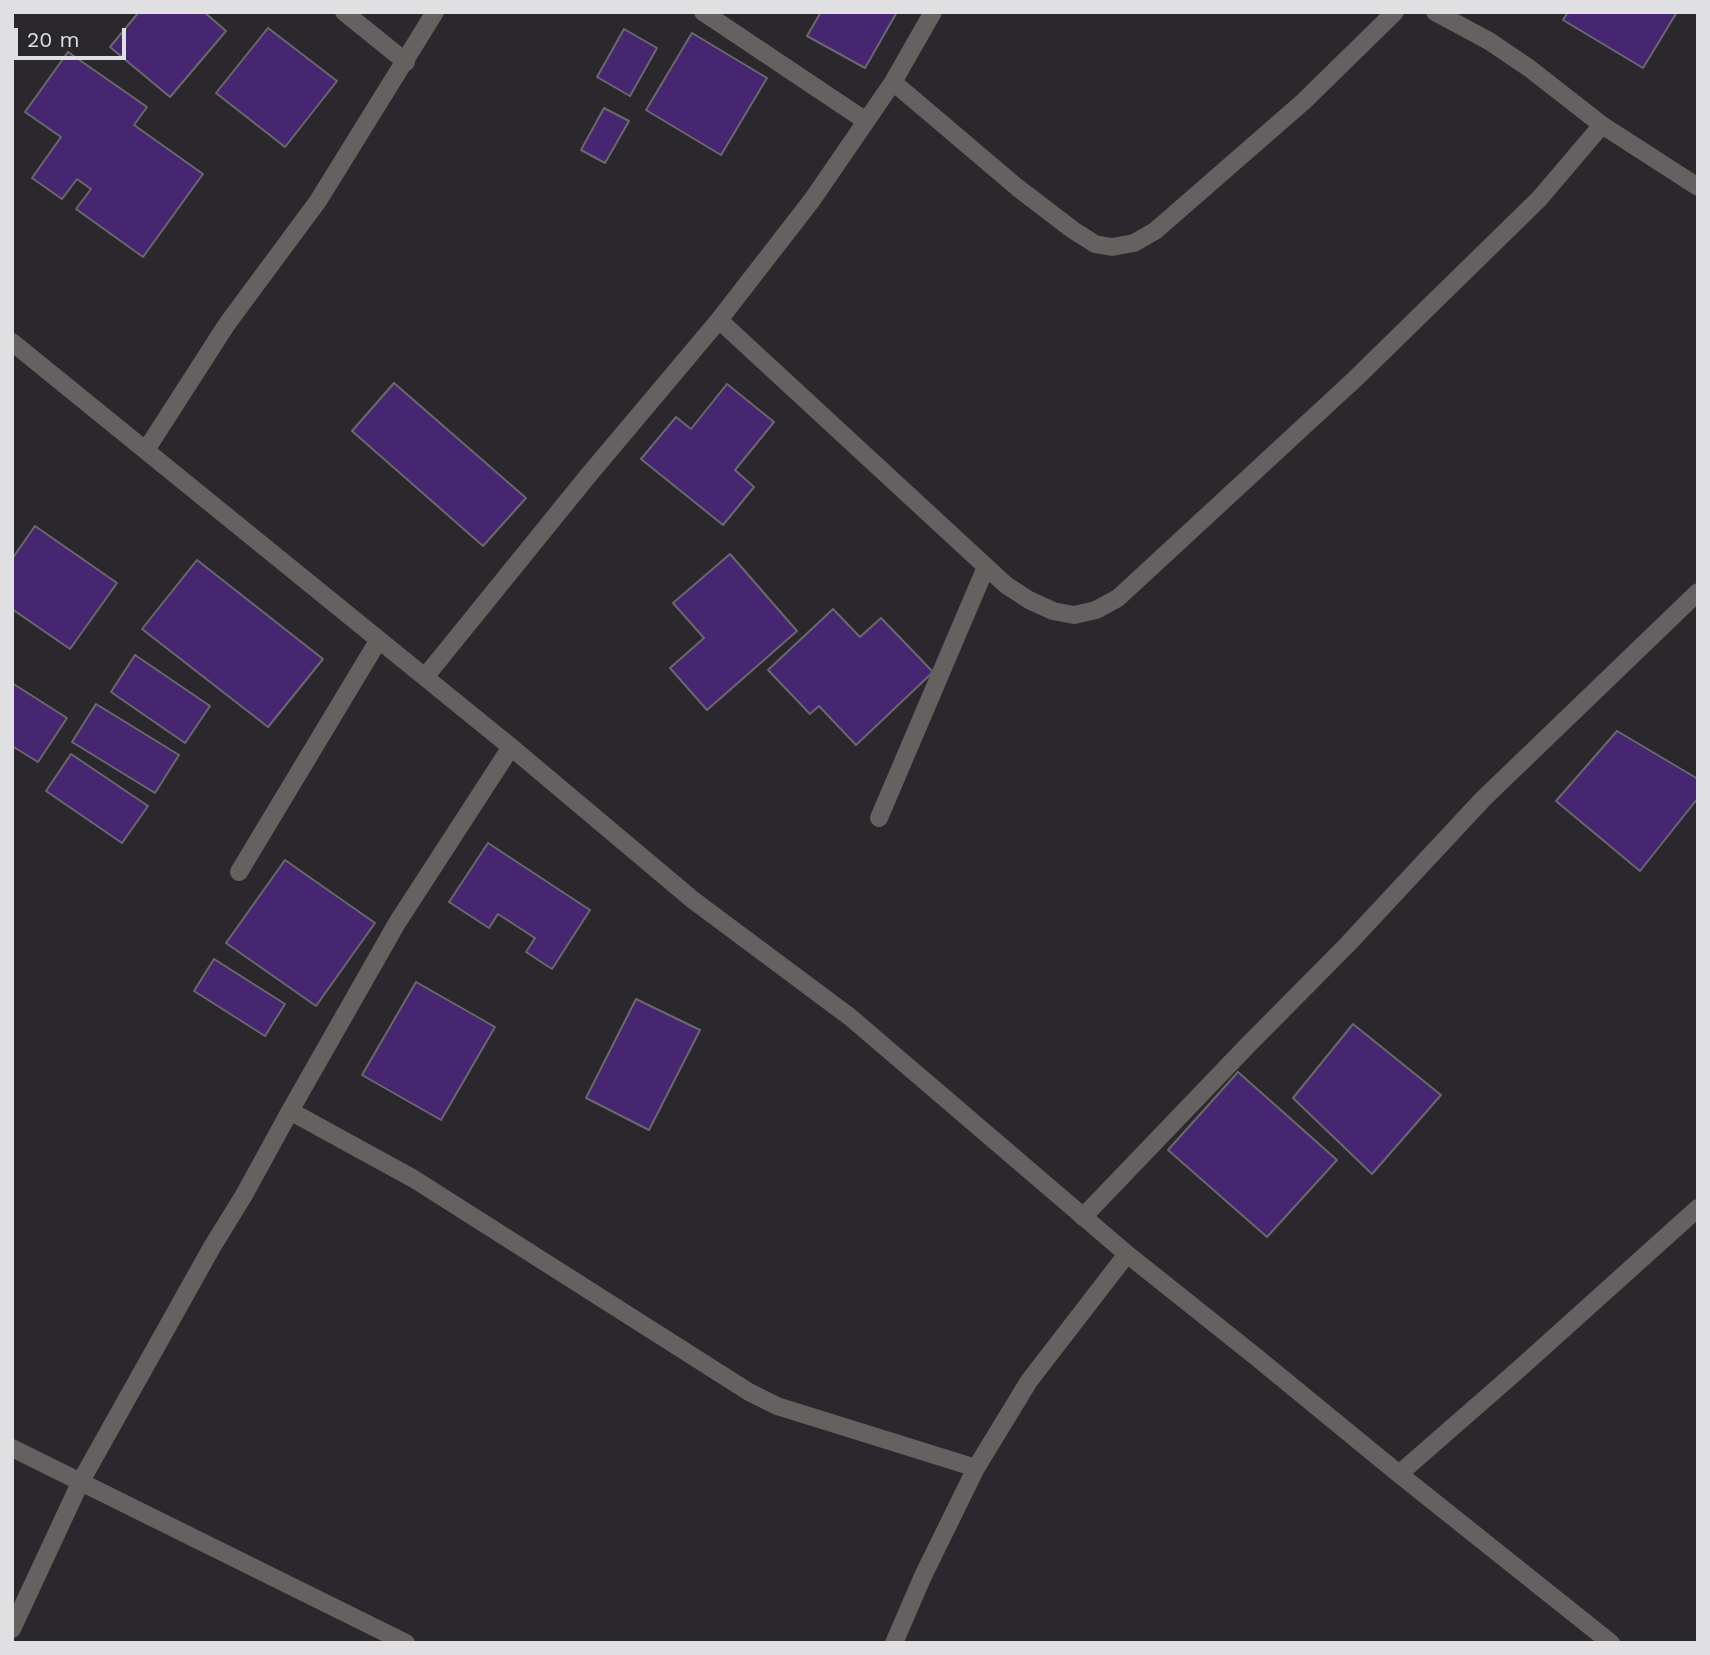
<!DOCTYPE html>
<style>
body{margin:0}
#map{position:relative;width:1710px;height:1655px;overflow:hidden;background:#2a282d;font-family:"Work Sans",sans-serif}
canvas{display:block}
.frame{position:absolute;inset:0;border:14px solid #e0dfe2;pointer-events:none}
.scale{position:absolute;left:14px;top:28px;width:112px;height:32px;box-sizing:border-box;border:4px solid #e0dfe2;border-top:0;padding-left:9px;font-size:21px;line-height:24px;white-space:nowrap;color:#e0dfe2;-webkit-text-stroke:5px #2a282d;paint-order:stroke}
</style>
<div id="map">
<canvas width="1710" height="1655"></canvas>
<div class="frame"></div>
<div class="scale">20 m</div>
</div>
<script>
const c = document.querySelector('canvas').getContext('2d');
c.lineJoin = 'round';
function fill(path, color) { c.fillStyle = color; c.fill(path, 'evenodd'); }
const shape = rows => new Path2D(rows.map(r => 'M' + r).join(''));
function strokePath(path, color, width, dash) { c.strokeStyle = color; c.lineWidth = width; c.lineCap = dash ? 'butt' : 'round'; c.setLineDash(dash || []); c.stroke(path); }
const building = shape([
 [139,12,204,12,226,31,170,97,110,47,139,12],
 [821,12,897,12,865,68,807,36,821,12],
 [1568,12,1677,12,1643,68,1563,20,1568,12],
 [268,28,337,81,285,147,216,93,268,28],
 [624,29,657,48,630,96,597,77,624,29],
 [692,33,767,78,721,155,646,110,692,33],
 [68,52,147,107,134,125,203,174,143,257,76,209,91,189,77,179,62,199,32,178,61,137,25,112,68,52],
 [604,108,629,121,605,163,581,150,604,108],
 [394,383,526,498,483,546,352,431,394,383],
 [727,384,774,422,735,470,754,487,723,525,641,459,676,417,691,429,727,384],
 [35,526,117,583,70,649,12,609,12,559,35,526],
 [730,554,797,631,707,710,670,668,704,638,673,603,730,554],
 [197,560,323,659,268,727,142,629,197,560],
 [833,609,860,637,881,618,933,672,856,745,819,706,810,714,768,670,833,609],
 [135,655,210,706,185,743,111,692,135,655],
 [12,683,67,718,38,762,12,746,12,683],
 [96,704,179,755,155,793,72,742,96,704],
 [1617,731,1698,779,1698,798,1640,871,1556,801,1617,731],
 [71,754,148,806,122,843,46,791,71,754],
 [488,843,590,910,552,969,526,952,535,938,498,914,489,928,449,902,488,843],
 [285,860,375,923,316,1006,226,943,285,860],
 [214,959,285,1004,265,1036,194,991,214,959],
 [416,982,495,1027,441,1120,362,1075,416,982],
 [636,999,700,1030,649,1130,586,1098,636,999],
 [1353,1024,1441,1095,1372,1174,1293,1098,1353,1024],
 [1238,1072,1337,1160,1267,1237,1168,1150,1238,1072]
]);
const minor = shape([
 [344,12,406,62],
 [703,12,866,121],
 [1435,12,1489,41,1529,68,1602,125,1698,187],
 [893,82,1018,188,1073,230,1095,244,1112,247,1134,243,1155,231,1303,102,1395,12],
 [719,320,1006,585,1029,600,1053,611,1074,615,1096,610,1118,598,1355,379,1539,199,1602,125],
 [12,342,511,747,693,900,850,1017,1127,1254,1255,1356,1399,1474,1611,1643],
 [146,450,227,324,318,201,435,12],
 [425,677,587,477,719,320,812,200,893,82,933,12],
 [879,818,986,567],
 [239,872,378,641],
 [290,1111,414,1179,749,1392,777,1406,976,1468],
 [1083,1217,1247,1046,1347,945,1483,799,1698,592],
 [12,1448,406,1643],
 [1399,1474,1518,1370,1698,1208],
 [12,1629,81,1481,212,1247,244,1195,290,1111,397,923,511,747],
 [894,1643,923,1576,976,1468,1029,1381,1127,1254]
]);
fill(building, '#462571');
strokePath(building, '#69686d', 2);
strokePath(minor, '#656161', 18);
</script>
